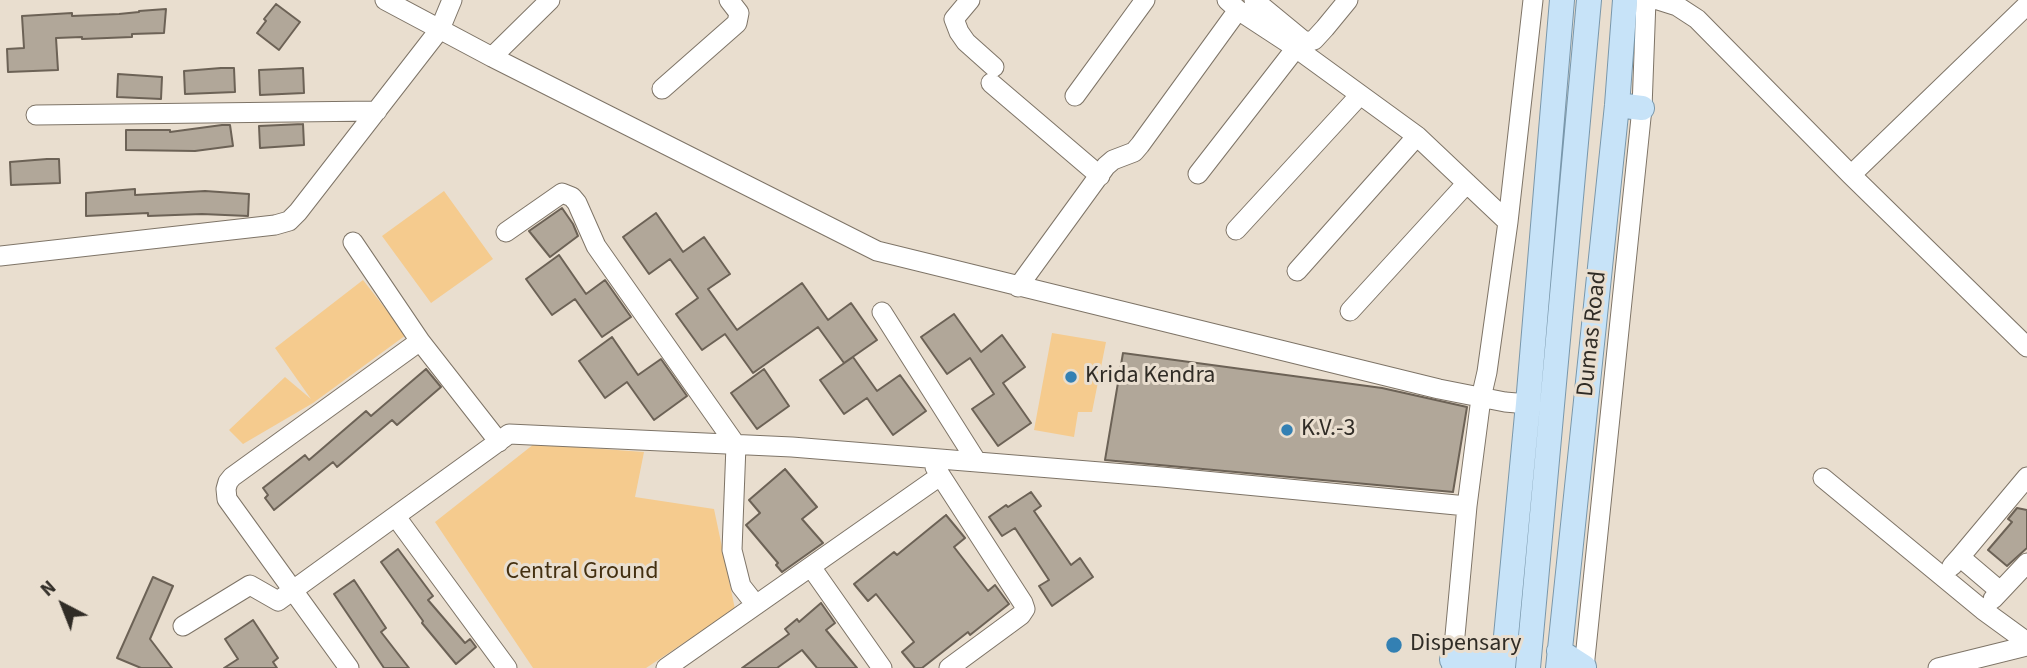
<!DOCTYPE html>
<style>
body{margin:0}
#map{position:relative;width:2027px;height:668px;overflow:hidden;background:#e9decf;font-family:"Source Sans 3",sans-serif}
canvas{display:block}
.north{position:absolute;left:28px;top:570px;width:70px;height:70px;-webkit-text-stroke:5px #e9decf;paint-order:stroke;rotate:318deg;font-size:19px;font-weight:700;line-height:28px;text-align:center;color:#302c26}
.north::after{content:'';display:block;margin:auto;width:24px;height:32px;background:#302c26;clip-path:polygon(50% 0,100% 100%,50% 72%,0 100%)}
</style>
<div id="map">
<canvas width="2027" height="668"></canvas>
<div class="north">N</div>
</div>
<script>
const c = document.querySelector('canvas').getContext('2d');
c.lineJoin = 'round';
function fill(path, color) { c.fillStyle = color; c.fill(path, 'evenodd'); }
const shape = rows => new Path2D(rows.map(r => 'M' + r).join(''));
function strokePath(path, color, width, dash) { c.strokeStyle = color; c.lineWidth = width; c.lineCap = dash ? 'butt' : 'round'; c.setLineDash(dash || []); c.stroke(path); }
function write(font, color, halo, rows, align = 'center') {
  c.font = font + ' "Source Sans 3",sans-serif'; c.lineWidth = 6; c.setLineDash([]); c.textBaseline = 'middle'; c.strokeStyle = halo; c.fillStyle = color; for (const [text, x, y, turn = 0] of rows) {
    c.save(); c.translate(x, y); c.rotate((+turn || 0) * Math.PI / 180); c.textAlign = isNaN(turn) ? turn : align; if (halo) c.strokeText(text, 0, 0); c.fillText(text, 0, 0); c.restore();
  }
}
const green = shape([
 [444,191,493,259,431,303,382,236],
 [363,280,406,335,313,403,243,444,229,430,285,377,311,399,275,348],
 [1052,333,1106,342,1092,412,1078,412,1074,437,1034,430],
 [534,444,644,452,635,497,714,509,735,609,646,668,533,668,435,522]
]);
const building = shape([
 [276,4,300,22,279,50,257,33,266,21,264,19,276,4],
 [166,9,164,33,132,34,132,37,82,39,82,37,56,38,58,70,8,72,7,49,24,48,22,16,72,13,72,16,119,14,139,12,139,11,166,9],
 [221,68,234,68,235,92,185,94,184,71,221,68],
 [303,68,304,93,260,95,259,70,303,68],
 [118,74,162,77,161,99,117,97,118,74],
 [303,124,304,145,260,148,259,126,303,124],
 [222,125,230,125,233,146,195,151,126,150,126,130,170,130,170,132,222,125],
 [47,159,59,159,60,183,11,185,10,162,47,159],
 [135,189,135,195,205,191,249,194,248,216,202,214,148,216,148,213,86,216,86,193,135,189],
 [562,208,573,224,578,236,550,257,529,231,562,208],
 [656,213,683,252,704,237,730,274,708,289,737,330,802,283,828,320,851,303,877,340,844,363,818,327,753,373,725,334,702,350,676,314,698,298,670,259,649,274,623,237,656,213],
 [559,255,586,294,605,280,631,317,602,337,575,299,552,315,526,279,559,255],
 [954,314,981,352,1002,335,1025,367,1003,383,1031,423,998,446,972,409,994,394,970,358,947,374,921,337,954,314],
 [612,337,638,375,661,359,687,396,654,420,627,382,605,398,579,361,612,337],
 [1123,353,1382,388,1467,407,1453,492,1105,460,1123,353],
 [853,357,877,391,900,375,926,411,893,435,867,398,844,414,820,380,853,357],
 [426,369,441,387,397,425,392,420,337,467,333,462,274,510,265,498,268,495,263,488,305,455,309,460,366,411,371,416,426,369],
 [764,369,789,406,757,429,731,393,764,369],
 [785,469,817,507,802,519,823,543,782,572,776,565,778,563,746,525,760,513,749,500,785,469],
 [1031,492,1041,506,1034,511,1071,565,1080,558,1093,577,1052,606,1039,586,1049,580,1015,528,1002,536,989,517,1006,505,1008,507,1031,492],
 [2017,508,2027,510,2027,548,2007,566,1988,550,2012,522,2008,519,2017,508],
 [946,515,965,538,954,547,988,591,995,585,1009,604,970,635,968,632,922,668,915,668,902,652,914,642,876,594,868,601,854,584,894,552,897,555,946,515],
 [398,549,433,596,428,600,465,643,470,639,476,647,456,664,422,623,423,621,381,562,398,549],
 [153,577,173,586,150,639,172,668,141,668,117,658,153,577],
 [354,580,386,628,381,632,409,668,384,668,334,594,354,580],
 [821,603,835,623,826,630,857,668,817,668,802,650,777,668,742,668,789,634,785,629,797,619,799,622,821,603],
 [253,620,278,658,273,662,277,668,224,668,238,659,225,639,253,620]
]);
const minor = shape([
 [385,0,492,57,877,251,1439,389,1505,402,1528,404],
 [970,0,954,19,959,32,966,42,994,67],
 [1227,0,1238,10,1296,48,1417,136,1508,222],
 [1254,0,1304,41,1310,41,1314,40,1325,28,1348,0],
 [1658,0,1677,6,1697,19,1851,175,2027,347],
 [492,57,550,0],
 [991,83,1100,176],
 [662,89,737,23,739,13,729,0],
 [1075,96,1145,0],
 [36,115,377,111],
 [1198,174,1296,48],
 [1851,175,2027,5],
 [1236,230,1360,95],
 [506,232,562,193,572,197,577,203,596,246,736,445,732,550,741,586,756,605],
 [353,242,420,341],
 [0,256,275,225,289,221,298,212,440,29,452,0],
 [1297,271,1417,136],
 [1018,287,1106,166,1113,160,1134,152,1140,145,1238,10],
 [1350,311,1467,183],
 [882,312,977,462],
 [935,467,1023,603,1025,609,1021,615,949,668],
 [1823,478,1983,610,2027,642],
 [396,517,507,668],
 [1960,557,2027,477],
 [1952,566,1960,557,2000,591],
 [811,567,882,668],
 [1993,599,2027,563],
 [183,626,250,585,278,601,509,434,792,447,1162,477,1467,506],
 [349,668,227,499,226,489,228,482,232,477,420,341,499,442],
 [666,668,940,476],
 [1452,668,1467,506,1481,398,1487,372,1508,222,1533,0],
 [1584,668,1642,108,1646,0],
 [1938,668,2027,646]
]);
const major = shape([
 [1617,105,1642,108],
 [1559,651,1584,667],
 [1452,660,1503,662],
 [1503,668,1528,404,1562,0],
 [1528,668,1589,0],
 [1558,668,1617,105,1625,0]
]);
const markers = [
 [1071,377,7,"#3380b3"],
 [1287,430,7,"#3380b3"],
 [1394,645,9,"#3380b3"]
];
const streetNames = [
 ["Dumas Road",1593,334,-84]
];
const poiNames = [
 ["Krida Kendra",1085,377],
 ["K.V.-3",1301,430],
 ["Dispensary",1410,645]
];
const parkNames = [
 ["Central Ground",582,573]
];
fill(green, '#f5cb8e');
fill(building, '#b1a799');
strokePath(building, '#6c6256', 2);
strokePath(minor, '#7e7467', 21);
strokePath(major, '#7997ab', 26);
strokePath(minor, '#fff', 19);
strokePath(major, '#c7e3f8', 24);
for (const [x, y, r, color] of markers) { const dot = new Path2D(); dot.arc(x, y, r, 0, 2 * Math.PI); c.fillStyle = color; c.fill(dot); strokePath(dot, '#e9decf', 2.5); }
write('24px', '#302c26', '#e9decf', streetNames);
write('24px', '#302c26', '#e9decf', poiNames, 'left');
write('24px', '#432f10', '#e9decf', parkNames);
</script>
